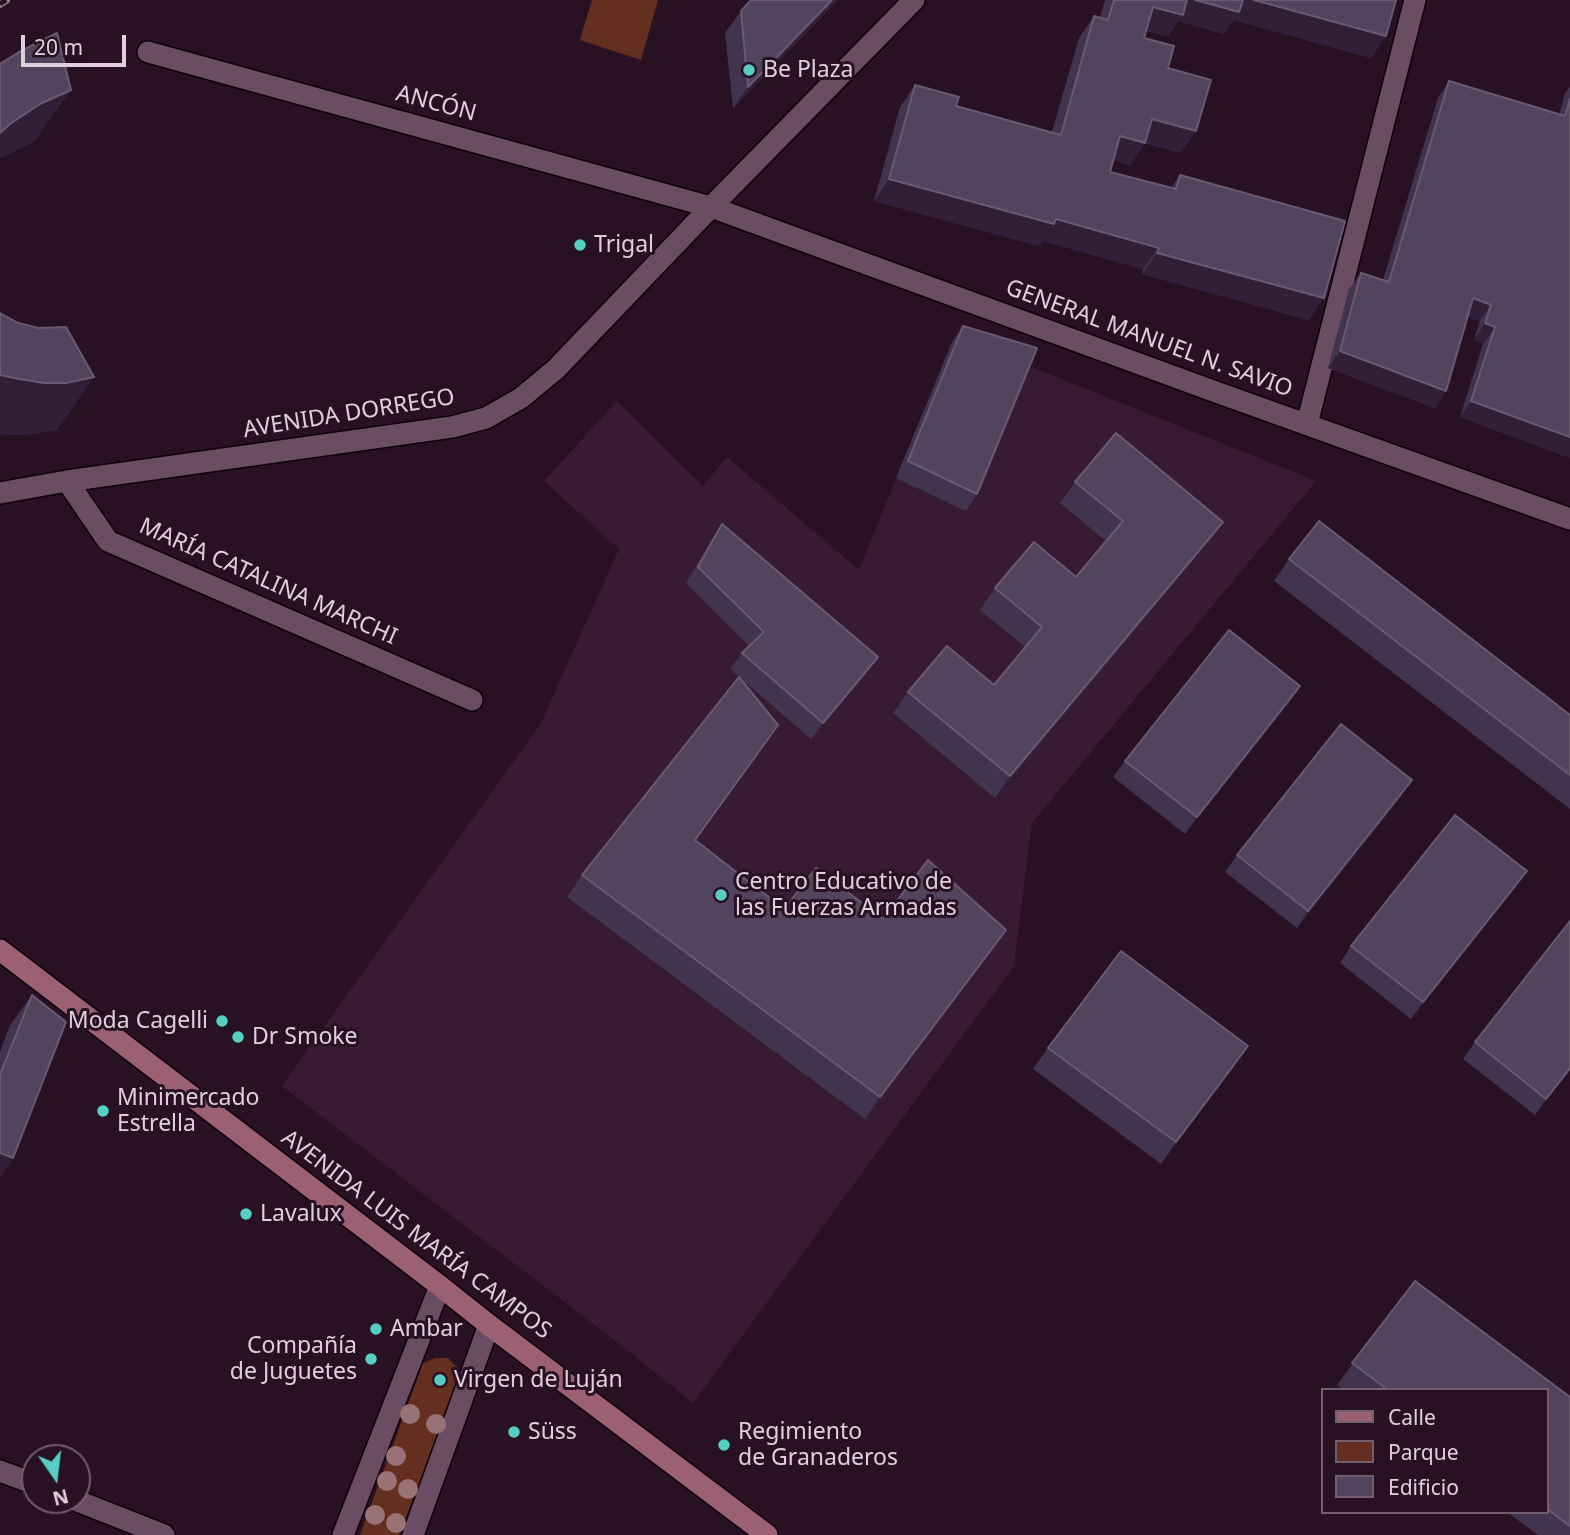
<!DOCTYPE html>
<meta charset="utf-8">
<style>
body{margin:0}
#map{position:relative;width:1570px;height:1535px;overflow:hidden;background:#291124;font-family:"Noto Sans",sans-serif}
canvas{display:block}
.legend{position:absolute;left:1321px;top:1388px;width:228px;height:126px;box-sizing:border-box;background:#291124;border:2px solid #725d6d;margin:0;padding:9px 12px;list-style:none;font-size:21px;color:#e0cfdb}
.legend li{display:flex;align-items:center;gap:14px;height:35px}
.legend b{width:35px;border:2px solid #725d6d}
.north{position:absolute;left:21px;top:1444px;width:70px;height:70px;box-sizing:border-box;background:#291124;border:2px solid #725d6d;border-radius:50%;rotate:166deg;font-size:19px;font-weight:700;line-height:28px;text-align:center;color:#e0cfdb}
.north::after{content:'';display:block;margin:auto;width:24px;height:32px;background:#56cec3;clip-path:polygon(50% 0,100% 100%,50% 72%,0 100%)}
.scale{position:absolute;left:21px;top:35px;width:105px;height:32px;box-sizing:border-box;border:4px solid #e0cfdb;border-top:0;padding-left:9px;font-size:21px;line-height:24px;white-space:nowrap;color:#e0cfdb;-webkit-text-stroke:5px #291124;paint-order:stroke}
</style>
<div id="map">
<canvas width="1570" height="1535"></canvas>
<ul class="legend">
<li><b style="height:9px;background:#9b6173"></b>Calle</li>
<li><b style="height:19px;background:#652f20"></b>Parque</li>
<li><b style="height:19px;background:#52445d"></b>Edificio</li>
</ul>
<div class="north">N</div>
<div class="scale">20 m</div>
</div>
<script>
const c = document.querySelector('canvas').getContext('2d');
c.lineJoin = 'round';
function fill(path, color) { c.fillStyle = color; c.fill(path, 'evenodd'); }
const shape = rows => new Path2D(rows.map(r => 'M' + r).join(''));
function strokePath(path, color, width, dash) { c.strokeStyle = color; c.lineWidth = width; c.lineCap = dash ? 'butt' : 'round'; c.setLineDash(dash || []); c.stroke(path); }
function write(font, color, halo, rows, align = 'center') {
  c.font = font + ' "Noto Sans",sans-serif'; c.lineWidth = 6; c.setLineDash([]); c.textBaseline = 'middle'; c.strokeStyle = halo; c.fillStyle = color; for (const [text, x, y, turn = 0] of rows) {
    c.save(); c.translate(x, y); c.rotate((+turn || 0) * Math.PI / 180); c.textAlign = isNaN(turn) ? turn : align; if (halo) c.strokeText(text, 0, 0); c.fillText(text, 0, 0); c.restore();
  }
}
const built = shape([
 [952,342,1026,365,1316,481,1032,823,1014,966,693,1403,613,1339,282,1086,541,723,619,549,544,481,617,401,703,486,727,457,859,570]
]);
const green = shape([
 [592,0,658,0,641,60,580,40],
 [435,1358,448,1358,457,1367,459,1379,399,1535,360,1535,423,1363]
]);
const minor = shape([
 [148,52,711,207,1216,392,1570,519],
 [1307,424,1415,0],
 [67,481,108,541,472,700],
 [0,493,67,481,452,427,486,418,521,398,556,369,711,207,914,0],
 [0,1471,35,1484],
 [75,1500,164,1535],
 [343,1535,440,1286],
 [413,1535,489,1325]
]);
const major = shape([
 [0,950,440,1286,489,1325,767,1535]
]);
const rail = shape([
 [0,4,6,0]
]);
const trees = [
 [410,1414],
 [436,1424],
 [396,1456],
 [387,1481],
 [408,1489],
 [375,1515],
 [396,1523]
];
const wall = shape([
 [838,0,733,108,725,33,741,11],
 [1105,0,1396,0,1386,36,1371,58,1234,20,1224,34,1178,21,1168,36,1146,31,1144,38,1168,68,1181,153,1145,143,1130,165,1113,160,1110,172,1171,188,1180,175,1309,320,1142,274,1143,269,1043,241,1039,246,874,201,900,107,915,85,956,106,1052,132,1079,38,1094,16,1100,18],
 [1449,81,1559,115,1565,93,1570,87,1570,458,1460,417,1483,344,1474,340,1480,321,1468,317,1446,391,1435,408,1328,368,1349,289,1361,273,1383,280,1438,98],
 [963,326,977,494,966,511,896,478,952,342],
 [1075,482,1223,522,1208,543,995,798,893,713,908,692,994,685,1025,647,980,610,995,588,1076,577,1106,541,1060,503],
 [722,524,878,657,866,674,811,739,730,669,742,653,749,646,686,583,711,541],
 [1289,559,1570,715,1570,809,1274,581],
 [1300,686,1289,703,1185,834,1113,777,1125,761],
 [1401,797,1297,928,1225,872,1237,855],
 [696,840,784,909,883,919,991,951,865,1119,567,897,582,875],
 [1515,888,1411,1019,1340,963,1351,946],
 [1570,921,1570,1070,1535,1115,1463,1059,1475,1042],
 [32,995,13,1158,0,1177,0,1052,10,1025],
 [1248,1046,1161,1164,1033,1069,1048,1048],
 [1415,1281,1570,1397,1570,1535,1538,1535,1507,1512,1547,1512,1547,1390,1344,1390,1337,1385]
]);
const shadedWall = shape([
 [832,0,838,0,733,108,748,87],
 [1186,0,1254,0,1386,36,1371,58,1234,20,1224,34,1178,21,1168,36,1137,28,1153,7],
 [71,90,34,142,0,159,0,133,10,124,40,104],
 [1152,119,1196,131,1181,153,1137,140],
 [1120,136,1145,143,1130,165,1105,158],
 [889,179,1056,219,1159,248,1143,269,1043,241,1039,246,874,201],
 [1157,253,1324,298,1309,320,1142,274],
 [1473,298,1491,305,1480,321,1462,315],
 [1485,323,1495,327,1483,344,1474,340],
 [1340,351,1446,391,1435,408,1328,368],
 [0,375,94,377,57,430,29,435,8,435,0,434],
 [1471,401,1570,437,1570,458,1460,417],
 [1223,522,1208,543,995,798,1010,776],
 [878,657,866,674,811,739,823,723],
 [1300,686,1289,703,1185,834,1197,817],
 [1412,780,1401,797,1297,928,1308,911],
 [1527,871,1515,888,1411,1019,1423,1002],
 [1006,930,991,951,865,1119,880,1097],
 [1248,1046,1233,1068,1161,1164,1176,1142],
 [1570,1068,1570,1070,1535,1115,1546,1099],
 [0,1153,13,1158,0,1177]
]);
const building = shape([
 [751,0,832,0,748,87,741,11,751,0],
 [1114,0,1187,0,1183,15,1153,7,1144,38,1174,46,1168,68,1211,80,1196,131,1152,119,1145,143,1120,136,1110,172,1176,189,1180,175,1345,221,1324,298,1157,253,1159,248,1056,219,1054,224,889,179,915,85,959,97,956,106,1061,135,1094,16,1108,20,1114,0],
 [1195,0,1243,0,1239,12,1195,0],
 [1254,0,1396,0,1386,36,1254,0],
 [57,33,71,90,40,104,10,124,0,133,0,64,19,52,57,33],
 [1449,81,1565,116,1570,99,1570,437,1471,401,1495,327,1485,323,1491,305,1473,298,1446,391,1340,351,1361,273,1389,282,1449,81],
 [0,313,18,323,39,328,66,327,94,377,66,383,44,383,19,379,0,375,0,313],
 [963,326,1037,348,977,494,908,461,963,326],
 [1116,433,1223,522,1010,776,908,692,947,646,994,685,1042,627,995,588,1034,542,1076,577,1123,521,1075,482,1116,433],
 [1319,521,1570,715,1570,775,1289,559,1319,521],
 [722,524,878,657,823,723,742,653,764,632,698,567,722,524],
 [1229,630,1300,686,1197,817,1125,761,1229,630],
 [739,677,778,725,695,840,784,909,816,868,883,919,928,860,1006,930,880,1097,582,875,739,677],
 [1341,724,1412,780,1308,911,1237,855,1341,724],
 [1455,815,1527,871,1423,1002,1351,946,1455,815],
 [1570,921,1570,1068,1546,1099,1475,1042,1570,921],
 [1121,951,1248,1046,1176,1142,1048,1048,1121,951],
 [32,995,66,1022,13,1158,0,1153,0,1075,32,995],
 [1415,1281,1570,1397,1570,1526,1547,1509,1547,1390,1388,1390,1352,1363,1415,1281]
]);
const markers = [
 [749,70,7,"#56cec3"],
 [580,245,7,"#56cec3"],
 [721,895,7,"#56cec3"],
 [222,1021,7,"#56cec3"],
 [238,1037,7,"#56cec3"],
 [103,1111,7,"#56cec3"],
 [246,1214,7,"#56cec3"],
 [376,1329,7,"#56cec3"],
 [371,1359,7,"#56cec3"],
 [440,1380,7,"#56cec3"],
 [514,1432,7,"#56cec3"],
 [724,1445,7,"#56cec3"]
];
const poiNames = [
 ["Be Plaza",763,70],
 ["Trigal",594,245],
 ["Centro Educativo de",735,882],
 ["las Fuerzas Armadas",735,908],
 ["Moda Cagelli",208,1021,"right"],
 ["Dr Smoke",252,1037],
 ["Minimercado",117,1098],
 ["Estrella",117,1124],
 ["Lavalux",260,1214],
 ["Ambar",390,1329],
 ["Compañía",357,1346,"right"],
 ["de Juguetes",357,1372,"right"],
 ["Virgen de Luján",454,1380],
 ["Süss",528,1432],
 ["Regimiento",738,1432],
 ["de Granaderos",738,1458]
];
const streetNames = [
 ["ANCÓN",436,104,15],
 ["GENERAL MANUEL N. SAVIO",1149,339,20],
 ["AVENIDA DORREGO",349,414,-9],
 ["MARÍA CATALINA MARCHI",268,582,24],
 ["AVENIDA LUIS MARÍA CAMPOS",416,1235,37]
];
fill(built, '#381b32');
fill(green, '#652f20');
strokePath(minor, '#11010d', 24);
strokePath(major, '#11010d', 24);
strokePath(minor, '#6a4d62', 21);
strokePath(major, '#9b6173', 21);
strokePath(rail, '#8d7988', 8);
strokePath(rail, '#291124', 5, [16]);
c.fillStyle = '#987274';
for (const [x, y] of trees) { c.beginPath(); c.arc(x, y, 10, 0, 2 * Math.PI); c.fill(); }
fill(wall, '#41344e');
fill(shadedWall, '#301f37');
fill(building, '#52445d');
strokePath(building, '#685a71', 2);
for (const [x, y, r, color] of markers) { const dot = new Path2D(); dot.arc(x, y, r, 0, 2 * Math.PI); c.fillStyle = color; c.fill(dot); strokePath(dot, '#291124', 2.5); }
write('23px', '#e0cfdb', '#291124', poiNames, 'left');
write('23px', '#e0cfdb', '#291124', streetNames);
</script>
